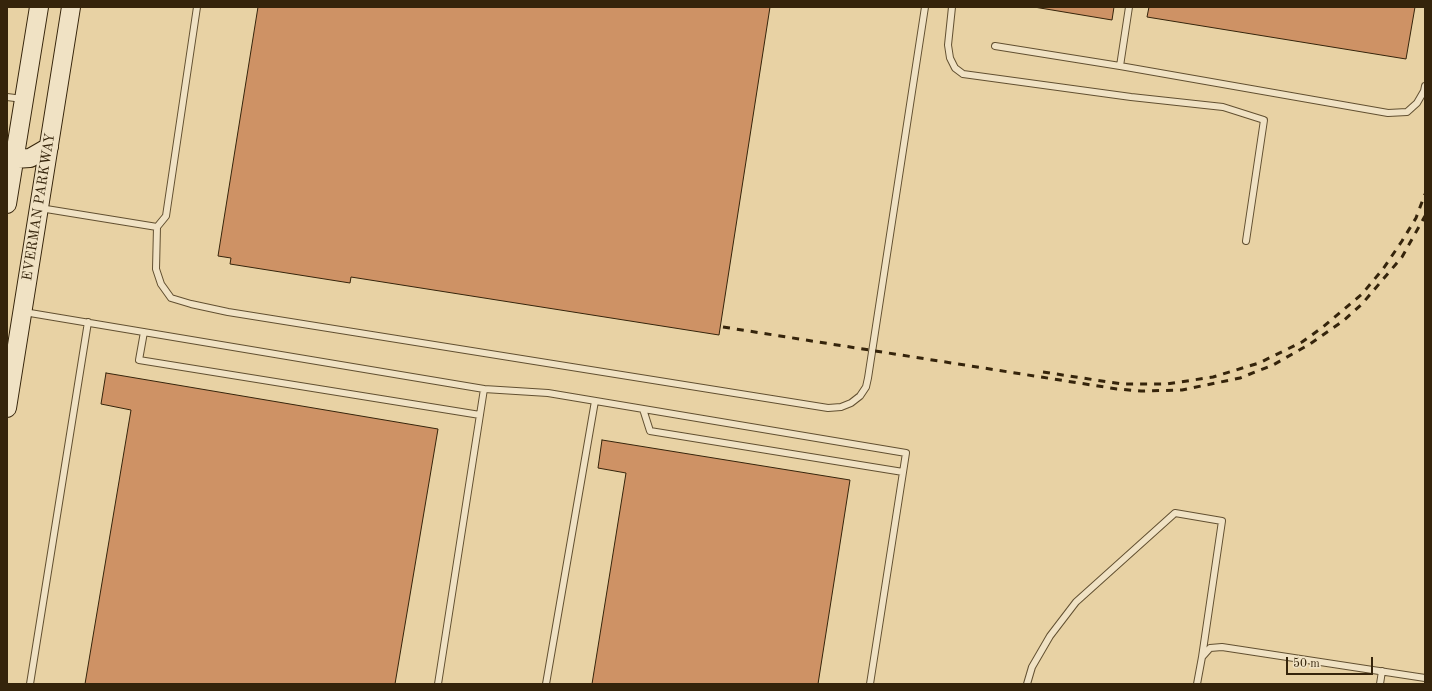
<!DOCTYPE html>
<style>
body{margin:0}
#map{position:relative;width:1432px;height:691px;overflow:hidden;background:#e8d2a4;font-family:"Old Standard TT",serif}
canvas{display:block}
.frame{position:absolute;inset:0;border:8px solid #35240b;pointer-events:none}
.scale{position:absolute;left:1286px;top:657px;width:87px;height:18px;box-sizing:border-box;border:2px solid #35240b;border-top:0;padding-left:5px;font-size:12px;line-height:14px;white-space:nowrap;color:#35240b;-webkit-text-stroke:3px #f0e2c4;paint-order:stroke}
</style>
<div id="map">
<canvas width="1432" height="691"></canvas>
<div class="frame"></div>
<div class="scale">50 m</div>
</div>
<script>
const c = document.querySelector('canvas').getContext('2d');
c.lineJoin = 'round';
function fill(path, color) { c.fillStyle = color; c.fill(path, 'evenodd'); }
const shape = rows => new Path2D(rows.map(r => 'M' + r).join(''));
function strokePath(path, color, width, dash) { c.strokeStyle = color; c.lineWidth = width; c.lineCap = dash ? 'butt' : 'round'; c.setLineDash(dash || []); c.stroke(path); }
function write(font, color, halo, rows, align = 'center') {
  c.font = font + ' "Old Standard TT",serif'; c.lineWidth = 4; c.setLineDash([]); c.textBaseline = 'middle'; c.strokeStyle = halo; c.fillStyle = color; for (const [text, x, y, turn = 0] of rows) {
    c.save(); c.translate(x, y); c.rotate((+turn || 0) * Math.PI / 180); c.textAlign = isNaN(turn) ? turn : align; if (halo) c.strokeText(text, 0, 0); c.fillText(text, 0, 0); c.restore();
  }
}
const building = shape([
 [258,7,770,7,719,335,351,277,350,283,230,264,231,258,218,256,258,7],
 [1034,7,1114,7,1112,20,1034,7],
 [1149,7,1415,7,1406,59,1147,17,1149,7],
 [106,373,438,429,395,684,85,684,131,410,101,404,106,373],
 [602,440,850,480,818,684,592,684,626,473,598,468,602,440]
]);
const lane = shape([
 [952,7,948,45,950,58,955,68,963,74,1131,97,1223,107,1264,120,1246,241],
 [995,46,1120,66,1388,113,1407,112,1417,103,1424,91,1425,86],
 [1120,66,1129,7],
 [7,97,23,99],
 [40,208,157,227,156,269,161,284,171,298,191,304,228,312,828,408,841,407,851,403,860,396,866,387,868,378,925,7],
 [157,227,166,216,197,7],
 [24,312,484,389,438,684],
 [144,332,139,360,480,415],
 [484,389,548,393,906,453,870,684],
 [643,409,650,431,903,472],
 [30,684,88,322],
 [546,684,595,401],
 [1027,684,1032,667,1050,636,1076,602,1175,513,1222,521,1202,657],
 [1197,684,1202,657,1210,648,1222,647,1425,678],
 [1380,684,1382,671]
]);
const secondary = shape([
 [14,159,30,158,49,147],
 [7,204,39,7],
 [7,408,71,7]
]);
const rail = shape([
 [723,327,1117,389,1141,391,1182,390,1240,378,1273,365,1310,344,1343,321,1362,304,1402,257,1425,216],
 [1043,372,1122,384,1167,384,1213,377,1259,363,1302,342,1323,327,1362,294,1383,269,1402,241,1416,218,1425,194]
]);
const streetNames = [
 ["EVERMAN PARKWAY",39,207,-81]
];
fill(building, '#ce9265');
strokePath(building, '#35240b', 1);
strokePath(lane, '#625031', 8);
strokePath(secondary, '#35240b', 20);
strokePath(lane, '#f0e2c4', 6);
strokePath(secondary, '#f0e2c4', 18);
strokePath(rail, '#35240b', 3, [7, 7]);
write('14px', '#35240b', '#f0e2c4', streetNames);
</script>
